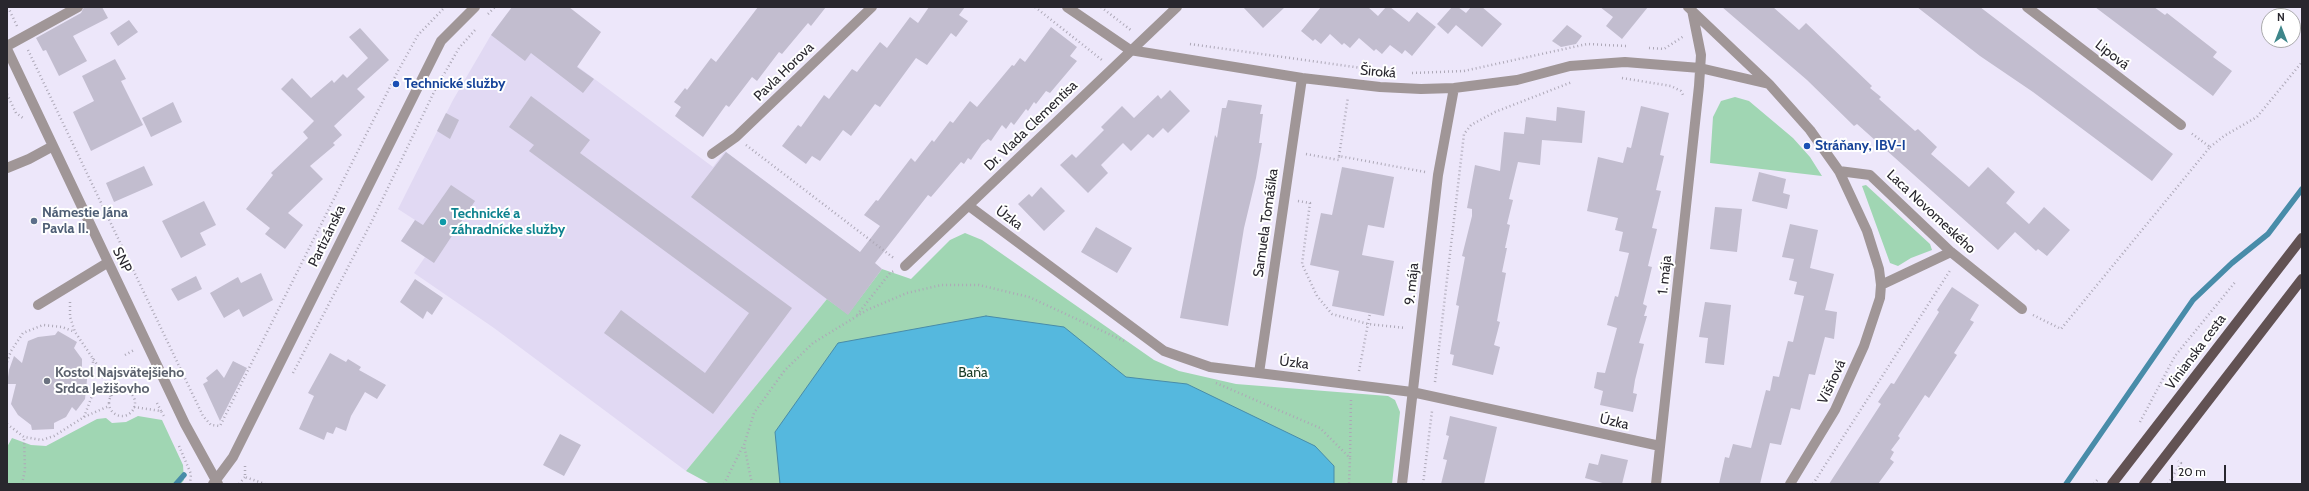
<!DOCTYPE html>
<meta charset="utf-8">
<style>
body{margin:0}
#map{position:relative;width:2309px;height:491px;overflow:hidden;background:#ede7fa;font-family:Cabin,sans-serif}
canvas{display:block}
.frame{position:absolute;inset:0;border:8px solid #29272e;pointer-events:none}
.north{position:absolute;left:2261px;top:8px;width:40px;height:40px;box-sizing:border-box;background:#fff;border:1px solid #a9a9ab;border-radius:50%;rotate:0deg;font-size:11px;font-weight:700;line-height:16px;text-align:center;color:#29272e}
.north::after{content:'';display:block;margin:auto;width:14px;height:18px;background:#3e868a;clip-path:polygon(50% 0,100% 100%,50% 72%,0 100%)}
.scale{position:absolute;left:2171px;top:465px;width:55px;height:18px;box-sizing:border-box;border:2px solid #29272e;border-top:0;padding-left:5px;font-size:12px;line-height:14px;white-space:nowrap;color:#29272e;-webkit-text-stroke:3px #fff;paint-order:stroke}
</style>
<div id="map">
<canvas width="2309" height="491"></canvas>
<div class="frame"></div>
<div class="north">N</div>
<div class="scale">20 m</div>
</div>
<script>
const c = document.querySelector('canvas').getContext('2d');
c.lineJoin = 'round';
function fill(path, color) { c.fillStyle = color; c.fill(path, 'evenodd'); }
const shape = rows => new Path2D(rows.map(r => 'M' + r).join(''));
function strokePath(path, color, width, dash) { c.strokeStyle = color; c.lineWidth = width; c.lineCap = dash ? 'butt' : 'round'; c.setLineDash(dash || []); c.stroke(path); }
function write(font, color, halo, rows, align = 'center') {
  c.font = font + ' Cabin,sans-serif'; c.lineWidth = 4; c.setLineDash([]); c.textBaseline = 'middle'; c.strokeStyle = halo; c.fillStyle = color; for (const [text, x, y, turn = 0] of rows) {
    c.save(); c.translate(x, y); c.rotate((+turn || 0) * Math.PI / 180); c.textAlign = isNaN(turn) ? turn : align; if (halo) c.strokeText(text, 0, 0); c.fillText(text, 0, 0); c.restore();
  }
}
const built = shape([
 [507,14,713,167,725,151,882,269,848,315,827,299,686,471,494,328,414,273,425,257,401,241,415,220,398,209,453,100,491,35]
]);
const green = shape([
 [1735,97,1749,101,1793,138,1810,157,1822,176,1710,163,1713,117,1721,101],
 [1866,185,1930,244,1932,250,1911,258,1898,266,1890,263,1862,186],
 [965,233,982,240,1154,360,1179,371,1236,384,1388,396,1395,400,1400,412,1392,484,710,484,686,471,827,299,848,314,882,269,911,279,950,240],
 [138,416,162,420,183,465,184,480,181,484,7,484,7,447,12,438,31,445,46,446,97,419,106,418,112,423,126,422]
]);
const water = shape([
 [986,316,1064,327,1126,377,1187,384,1315,446,1334,466,1334,484,780,484,775,432,838,343,986,316]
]);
const stream = shape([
 [176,484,184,475],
 [2066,484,2193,300,2232,263,2268,234,2302,189]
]);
const building = shape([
 [84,7,102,7,108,18,73,36,87,61,59,76,46,50,43,51,36,38,81,13],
 [512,7,569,7,601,32,577,67,594,79,583,93,531,53,525,61,491,35],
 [758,7,826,7,811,26,808,23,782,54,779,52,757,81,752,77,729,107,726,105,703,137,675,116,681,107,674,102,685,88,687,90,711,58,716,62],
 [929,7,965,7,959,15,968,21,956,37,951,33,927,65,916,58,880,107,875,104,851,136,843,130,820,161,812,156,806,164,782,146,798,125,801,127,824,95,829,99,852,69,857,72,880,42,887,48,910,17,918,23],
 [1243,7,1285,7,1263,28],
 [1321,7,1368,7,1378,16,1386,7,1390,7,1409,22,1417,12,1436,27,1412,56,1405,50,1402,54,1390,45,1382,54,1376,49,1374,51,1359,38,1350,48,1344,43,1342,45,1330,34,1321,44,1315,39,1313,41,1301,31],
 [1452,7,1458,7,1466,13,1471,7,1482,7,1502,24,1482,47,1456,25,1448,34,1437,24],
 [1600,7,1648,7,1622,39,1606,26,1613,17],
 [1722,7,1773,7,1799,30,1806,23,1872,86,1870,88,1881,97,1879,99,1915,131,1918,129,1937,147,1931,154,1969,187,1988,167,2015,192,2006,203,2029,224,2044,207,2070,230,2047,256,2038,249,2036,251,2015,232,1998,250,1857,124,1854,126,1807,80],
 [1917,7,1980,7,2173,154,2152,181,2033,92,1980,56],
 [2095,7,2154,7,2165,15,2167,13,2217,52,2213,57,2232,71,2213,96],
 [129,20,138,32,118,46,110,33],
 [1567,25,1582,36,1576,44,1561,47,1552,41],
 [1051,27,1077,47,1070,56,1077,61,1050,93,1046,91,1036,104,1034,102,1028,111,1026,109,1014,125,1011,122,1006,129,1002,125,991,141,988,139,982,144,971,160,968,158,964,164,961,162,931,197,928,195,875,263,882,269,848,315,691,197,726,152,860,252,880,226,864,215,876,200,878,201,911,158,915,162,932,140,934,142,950,121,953,123,970,101,977,107,1012,65,1014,66,1020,58,1025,62],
 [360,28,389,60,357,89,365,97,334,126,342,135,333,143,335,145,310,166,323,179,288,213,303,225,285,249,265,234,270,228,246,209,273,175,271,173,308,138,303,132,314,121,281,89,292,78,311,98,332,80,334,83,343,74,347,78,368,58,349,37],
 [115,59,126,79,121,81,143,125,91,151,73,112,94,101,82,76],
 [1170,90,1190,111,1168,133,1163,128,1153,138,1148,134,1131,151,1123,143,1101,165,1108,173,1088,193,1060,165,1072,154,1076,158,1104,130,1101,127,1122,106,1134,118,1158,95,1161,99],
 [531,96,590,140,580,153,792,308,713,414,604,333,621,310,705,373,749,313,529,151,534,145,509,127],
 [1228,100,1262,105,1260,114,1263,114,1259,143,1262,143,1256,178,1244,228,1228,326,1180,318,1215,135,1217,138,1222,108,1226,108],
 [173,102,182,122,151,137,142,118],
 [1641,106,1669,113,1660,155,1664,156,1656,190,1661,191,1652,228,1657,229,1648,266,1652,267,1643,304,1647,306,1644,316,1647,316,1639,343,1644,344,1635,380,1633,393,1637,394,1633,412,1600,405,1603,391,1594,388,1597,372,1605,373,1617,328,1607,325,1615,296,1618,297,1629,253,1619,251,1623,232,1615,230,1618,218,1587,211,1598,157,1623,163,1627,147,1631,148],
 [1557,107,1585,111,1582,143,1542,140,1540,165,1518,162,1509,199,1513,200,1507,224,1510,225,1505,248,1507,248,1502,272,1506,273,1497,321,1500,322,1494,345,1500,347,1493,375,1452,365,1454,355,1450,354,1459,306,1456,305,1465,257,1462,256,1472,216,1472,209,1467,208,1475,165,1500,171,1504,132,1524,134,1526,117,1556,121],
 [446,113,459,120,450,139,437,131],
 [144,166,153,185,114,202,106,183],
 [1342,167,1394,177,1384,228,1368,225,1362,255,1394,261,1384,316,1332,306,1339,271,1310,265,1321,213,1332,215],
 [1759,172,1786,179,1783,193,1790,195,1787,209,1752,201],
 [451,185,475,201,434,263,401,241,415,220,423,225],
 [1041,187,1065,211,1044,231,1018,204,1029,194,1032,197],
 [204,201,216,225,200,233,206,245,181,258,162,221],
 [1715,207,1742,209,1737,252,1710,249],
 [1790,224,1818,230,1810,268,1834,274,1825,310,1837,312,1834,339,1825,337,1815,375,1809,374,1800,410,1791,408,1781,445,1770,443,1760,484,1719,484,1725,457,1729,458,1733,444,1751,448,1766,390,1770,391,1773,376,1779,377,1788,341,1793,342,1804,296,1794,294,1797,282,1789,280,1794,259,1782,257],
 [1096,227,1132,248,1117,273,1081,252],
 [261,273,273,300,243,317,239,309,224,318,210,293,238,277,241,283],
 [196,276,202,289,178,301,171,289],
 [415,279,443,298,432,315,427,311,423,319,400,302],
 [1952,287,1979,305,1970,320,1974,322,1954,353,1957,355,1929,398,1925,395,1898,436,1900,438,1891,450,1894,452,1890,459,1894,462,1878,484,1829,484,1881,404,1878,402,1891,383,1894,384,1939,312,1937,310],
 [1705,302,1731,305,1724,365,1705,363,1708,338,1699,337],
 [58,331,77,342,74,348,82,359,82,370,88,370,85,399,76,411,72,407,66,417,54,423,54,429,32,430,31,425,18,415,11,404,16,384,7,384,9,370,14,356,22,363,28,341,38,337,55,335],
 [330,353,346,362,348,359,361,367,359,370,386,385,377,399,365,392,351,416,346,431,336,427,333,434,327,432,324,440,299,429,314,396,308,393],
 [233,361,247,368,220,421,203,384,208,381,206,378,217,369,224,378],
 [1450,416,1497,427,1484,484,1441,484,1447,460,1443,459,1449,436,1446,435],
 [560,434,581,445,564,476,543,465],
 [1601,454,1628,460,1622,484,1606,484,1585,478,1589,463,1598,465]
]);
const path = shape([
 [8,7,17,26],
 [1035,7,1102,60],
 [1101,7,1132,31],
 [488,14,495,7],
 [1190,44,1383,71],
 [1649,48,1664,49,1684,36],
 [28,50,203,416,211,425,220,426,398,71,418,35,445,7],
 [1412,73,1464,71,1587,44,1626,46],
 [1622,78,1671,86,1681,91,1684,97],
 [7,94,16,113,23,118],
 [746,145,895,259],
 [2210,147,2224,136,2257,117,2302,62],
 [1306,154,1339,160,1339,156,1425,172],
 [1339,156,1348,97],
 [1298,201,1310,203,1302,264,1317,296,1332,314,1368,324,1406,328],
 [70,302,70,317,75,332,98,366,111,397],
 [857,315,890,273,894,271],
 [2033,315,2061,329,2210,147,2191,133],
 [125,355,134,350],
 [7,362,11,351,23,333,43,325,62,327,75,332],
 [1359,371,1370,313],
 [293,373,371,223,435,90,459,48,475,30],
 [1435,382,1464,134,1471,125,1495,112,1572,82],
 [1216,383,1320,428,1350,458,1349,484],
 '109 403a13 13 0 1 1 26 0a13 13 0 1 1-26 0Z',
 [157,403,161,411],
 [134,407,161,411,165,418],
 [84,417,93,393,93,358],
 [2140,422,2175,356,2236,281],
 [7,424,24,437,42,440,54,436,84,417,109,406],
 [179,446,191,474,190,484],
 [1350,457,1351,399],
 [245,466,245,477,265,484],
 [22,484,25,470,24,437],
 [239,484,245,477],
 [724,484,743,446],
 [752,484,744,445,754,413,785,370,813,343,867,310,907,293,941,285,979,285,1029,297,1124,341],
 [1423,484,1432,411],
 [1813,484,1951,269],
 [2094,484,2098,479],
 [2168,484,2181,463,2178,461]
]);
const minor = shape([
 [1067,7,1130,50,1302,78,1380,87,1421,89,1454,88,1517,80,1570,66,1625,62,1700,68,1769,84],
 [1688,7,1769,84,1810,130,1839,171,1867,231,1879,269,1881,285,1880,298,1864,346,1835,410,1790,484],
 [2027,7,2181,125],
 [7,46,78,7],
 [7,49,185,424,218,484],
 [712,154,736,137,872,7],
 [7,168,29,159,53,146],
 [1839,171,1870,175,1951,252,2022,309],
 [969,206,1164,351,1210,367,1412,392,1660,446],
 [905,266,1177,7],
 [1881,285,1951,252],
 [38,305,107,263],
 [1259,373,1302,78],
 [213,484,233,457,441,41,475,7],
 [1402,484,1438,175,1454,88],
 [1656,484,1699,86,1701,55,1692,10]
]);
const major = shape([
 [2112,484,2302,238],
 [2144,484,2302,279]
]);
const markers = [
 [396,84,4,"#1a4fb4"],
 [1807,146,4,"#1a4fb4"],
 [34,221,4,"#5c6f8a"],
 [443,222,4,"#0f9aa8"],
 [47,381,4,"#6b7280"]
];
const streetNames = [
 ["Lipová",2112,55,38],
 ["Pavla Horova",784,72,-44],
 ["Široká",1378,72,5],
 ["Dr. Vlada Clementisa",1031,126,-44],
 ["Laca Novomeského",1931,212,43],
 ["Úzka",1009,218,37],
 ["Samuela Tomášika",1266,223,-82],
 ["Partizánska",327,236,-64],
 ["SNP",122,260,64],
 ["1. mája",1665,275,-84],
 ["9. mája",1412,284,-84],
 ["Vinianska cesta",2196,352,-53],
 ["Úzka",1294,363,7],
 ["Višňová",1832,382,-65],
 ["Úzka",1614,422,13]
];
const transitNames = [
 ["Technické služby",404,84],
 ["Stráňany, IBV-I",1815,146]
];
const serviceNames = [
 ["Námestie Jána",42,213],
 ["Pavla II.",42,229]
];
const cultureNames = [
 ["Technické a",451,214],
 ["záhradnícke služby",451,230]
];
const worshipNames = [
 ["Kostol Najsvätejšieho",55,373],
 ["Srdca Ježišovho",55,389]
];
const parkNames = [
 ["Baňa",973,373]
];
fill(built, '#e1d9f3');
fill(green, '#a0d6b3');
fill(water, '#55b8de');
strokePath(water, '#488ca9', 1);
strokePath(stream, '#488ca9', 5.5);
fill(building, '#c2bdcf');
strokePath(path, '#ada8b7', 2.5, [1, 3]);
strokePath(minor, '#a09697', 10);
strokePath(major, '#625253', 10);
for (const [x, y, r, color] of markers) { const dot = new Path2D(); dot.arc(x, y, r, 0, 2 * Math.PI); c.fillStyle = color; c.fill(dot); strokePath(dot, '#fff', 1.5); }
write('14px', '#29272e', '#fff', streetNames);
write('bold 14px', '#164399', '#fff', transitNames, 'left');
write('bold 14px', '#4e5e75', '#fff', serviceNames, 'left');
write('bold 14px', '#0d838f', '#fff', cultureNames, 'left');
write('bold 14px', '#5b616d', '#fff', worshipNames, 'left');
write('14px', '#193c27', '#fff', parkNames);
</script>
